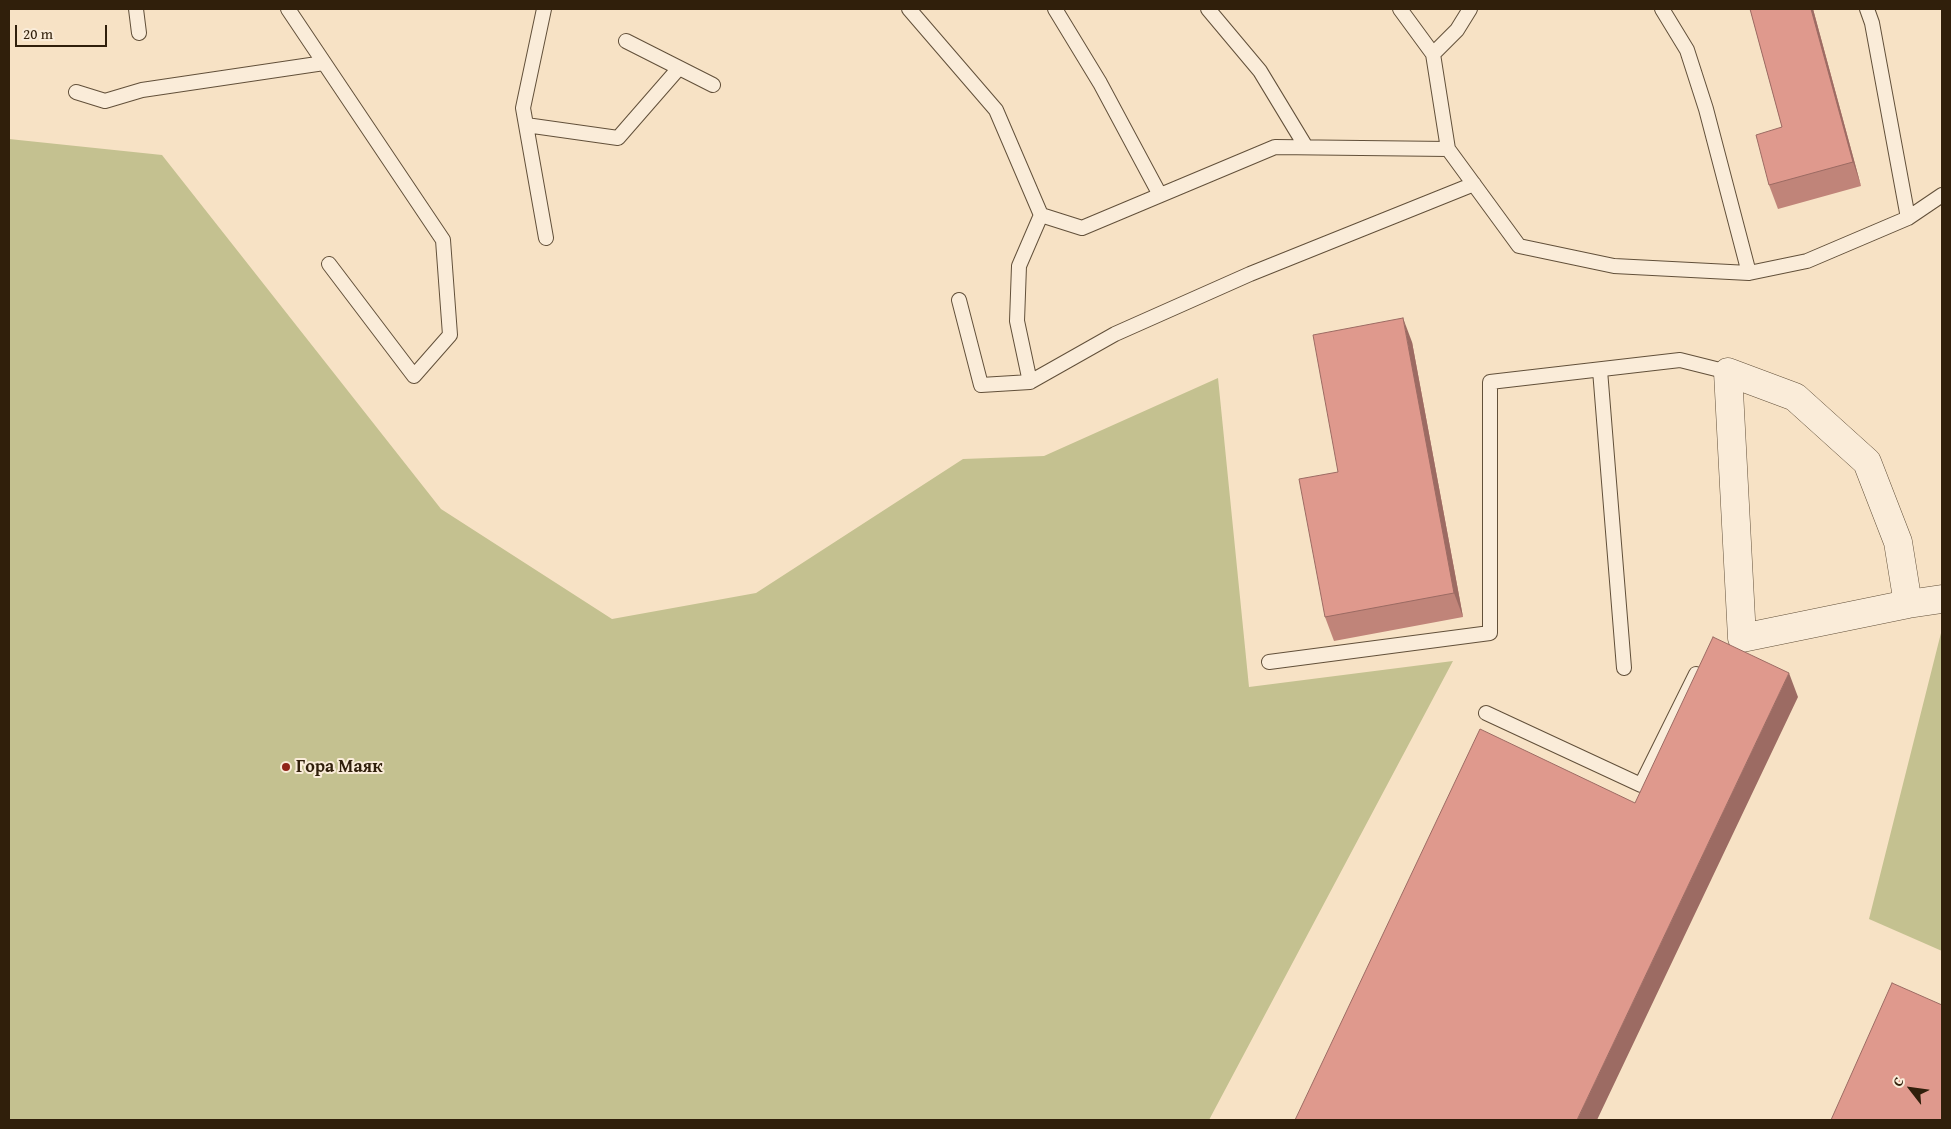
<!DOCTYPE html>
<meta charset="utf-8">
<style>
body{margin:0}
#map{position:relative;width:1951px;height:1129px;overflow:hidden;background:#f7e2c5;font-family:"Gentium Book Plus",serif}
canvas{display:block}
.frame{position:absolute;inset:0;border:10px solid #301f0b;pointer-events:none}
.north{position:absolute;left:1886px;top:1064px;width:50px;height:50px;-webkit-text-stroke:4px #faecd9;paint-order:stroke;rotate:300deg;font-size:14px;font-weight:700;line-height:20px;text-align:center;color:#301f0b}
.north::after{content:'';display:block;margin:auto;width:18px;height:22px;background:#301f0b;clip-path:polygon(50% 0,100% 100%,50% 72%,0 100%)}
.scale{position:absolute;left:15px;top:25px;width:92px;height:22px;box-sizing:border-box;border:2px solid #301f0b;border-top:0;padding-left:6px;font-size:15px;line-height:18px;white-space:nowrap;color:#301f0b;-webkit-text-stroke:4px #faecd9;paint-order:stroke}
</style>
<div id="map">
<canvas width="1951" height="1129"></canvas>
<div class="frame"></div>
<div class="north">С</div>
<div class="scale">20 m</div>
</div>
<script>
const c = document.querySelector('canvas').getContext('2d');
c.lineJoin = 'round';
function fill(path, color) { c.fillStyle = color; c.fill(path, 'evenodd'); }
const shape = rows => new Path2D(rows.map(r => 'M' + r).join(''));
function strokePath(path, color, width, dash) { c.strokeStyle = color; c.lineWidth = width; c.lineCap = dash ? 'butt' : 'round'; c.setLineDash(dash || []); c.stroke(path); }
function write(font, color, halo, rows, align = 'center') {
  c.font = font + ' "Gentium Book Plus",serif'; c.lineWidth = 4; c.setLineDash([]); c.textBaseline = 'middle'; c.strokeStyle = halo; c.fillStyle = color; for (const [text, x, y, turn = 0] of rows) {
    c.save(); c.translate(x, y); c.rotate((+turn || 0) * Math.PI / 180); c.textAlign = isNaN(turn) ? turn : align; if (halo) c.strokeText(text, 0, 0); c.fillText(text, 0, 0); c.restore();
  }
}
const green = shape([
 [9,139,162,155,441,509,612,619,756,593,963,459,1044,456,1218,378,1249,687,1453,661,1209,1120,9,1120],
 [1942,629,1942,951,1869,919]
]);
const service = shape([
 [136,9,139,33],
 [288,9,443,240,450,335,414,376,329,264],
 [544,9,523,108,546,238],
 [909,9,996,110,1041,215,1019,266,1017,321,1030,382,1115,334,1250,274,1474,184],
 [1055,9,1100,83,1160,195],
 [1208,9,1260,71,1306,147],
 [1400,9,1433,54,1448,149],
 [1662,9,1687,50,1706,109,1749,273],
 [1867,9,1872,23,1908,218],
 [626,41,713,85],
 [1433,54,1457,30,1470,9],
 [76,92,105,101,142,90,324,63],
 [526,125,618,138,679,68],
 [1041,215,1082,228,1275,147,1448,149,1519,246,1614,266,1749,273,1807,261,1908,218,1942,195],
 [959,300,981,385,1030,382],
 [1600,370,1624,668],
 [1269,662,1490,633,1490,382,1680,360,1728,372],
 [1486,713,1641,785,1696,674]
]);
const minor = shape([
 [1908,604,1742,638,1728,372,1795,397,1867,462,1898,542,1908,604,1942,599]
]);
const wall = shape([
 [1750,9,1813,9,1861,186,1778,209,1769,185,1782,127],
 [1412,342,1463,617,1334,641,1325,617,1338,472]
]);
const shadedWall = shape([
 [1811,9,1813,9,1861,186,1853,162],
 [1403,318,1412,342,1463,617,1454,593],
 [1789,673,1798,697,1597,1120,1577,1120]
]);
const building = shape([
 [1750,9,1811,9,1853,162,1769,185,1756,135,1782,127,1750,9],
 [1403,318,1454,593,1325,617,1299,479,1338,472,1313,335,1403,318],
 [1713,637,1789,673,1577,1120,1295,1120,1480,729,1635,803,1713,637],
 [1892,983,1942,1005,1942,1120,1831,1120,1892,983]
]);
const markers = [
 [286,767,5,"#8f2418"]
];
const poiNames = [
 ["Гора Маяк",296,767]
];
fill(green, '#c4c190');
strokePath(service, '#62503a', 16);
strokePath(minor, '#62503a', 29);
strokePath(service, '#faecd9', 14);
strokePath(minor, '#faecd9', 28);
fill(wall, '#c08479');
fill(shadedWall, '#9c6b63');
fill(building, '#df998d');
strokePath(building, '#9c6b63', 1);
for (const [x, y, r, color] of markers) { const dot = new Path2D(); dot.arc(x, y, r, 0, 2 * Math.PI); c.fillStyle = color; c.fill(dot); strokePath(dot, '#faecd9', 2); }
write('bold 18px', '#301f0b', '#faecd9', poiNames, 'left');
</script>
